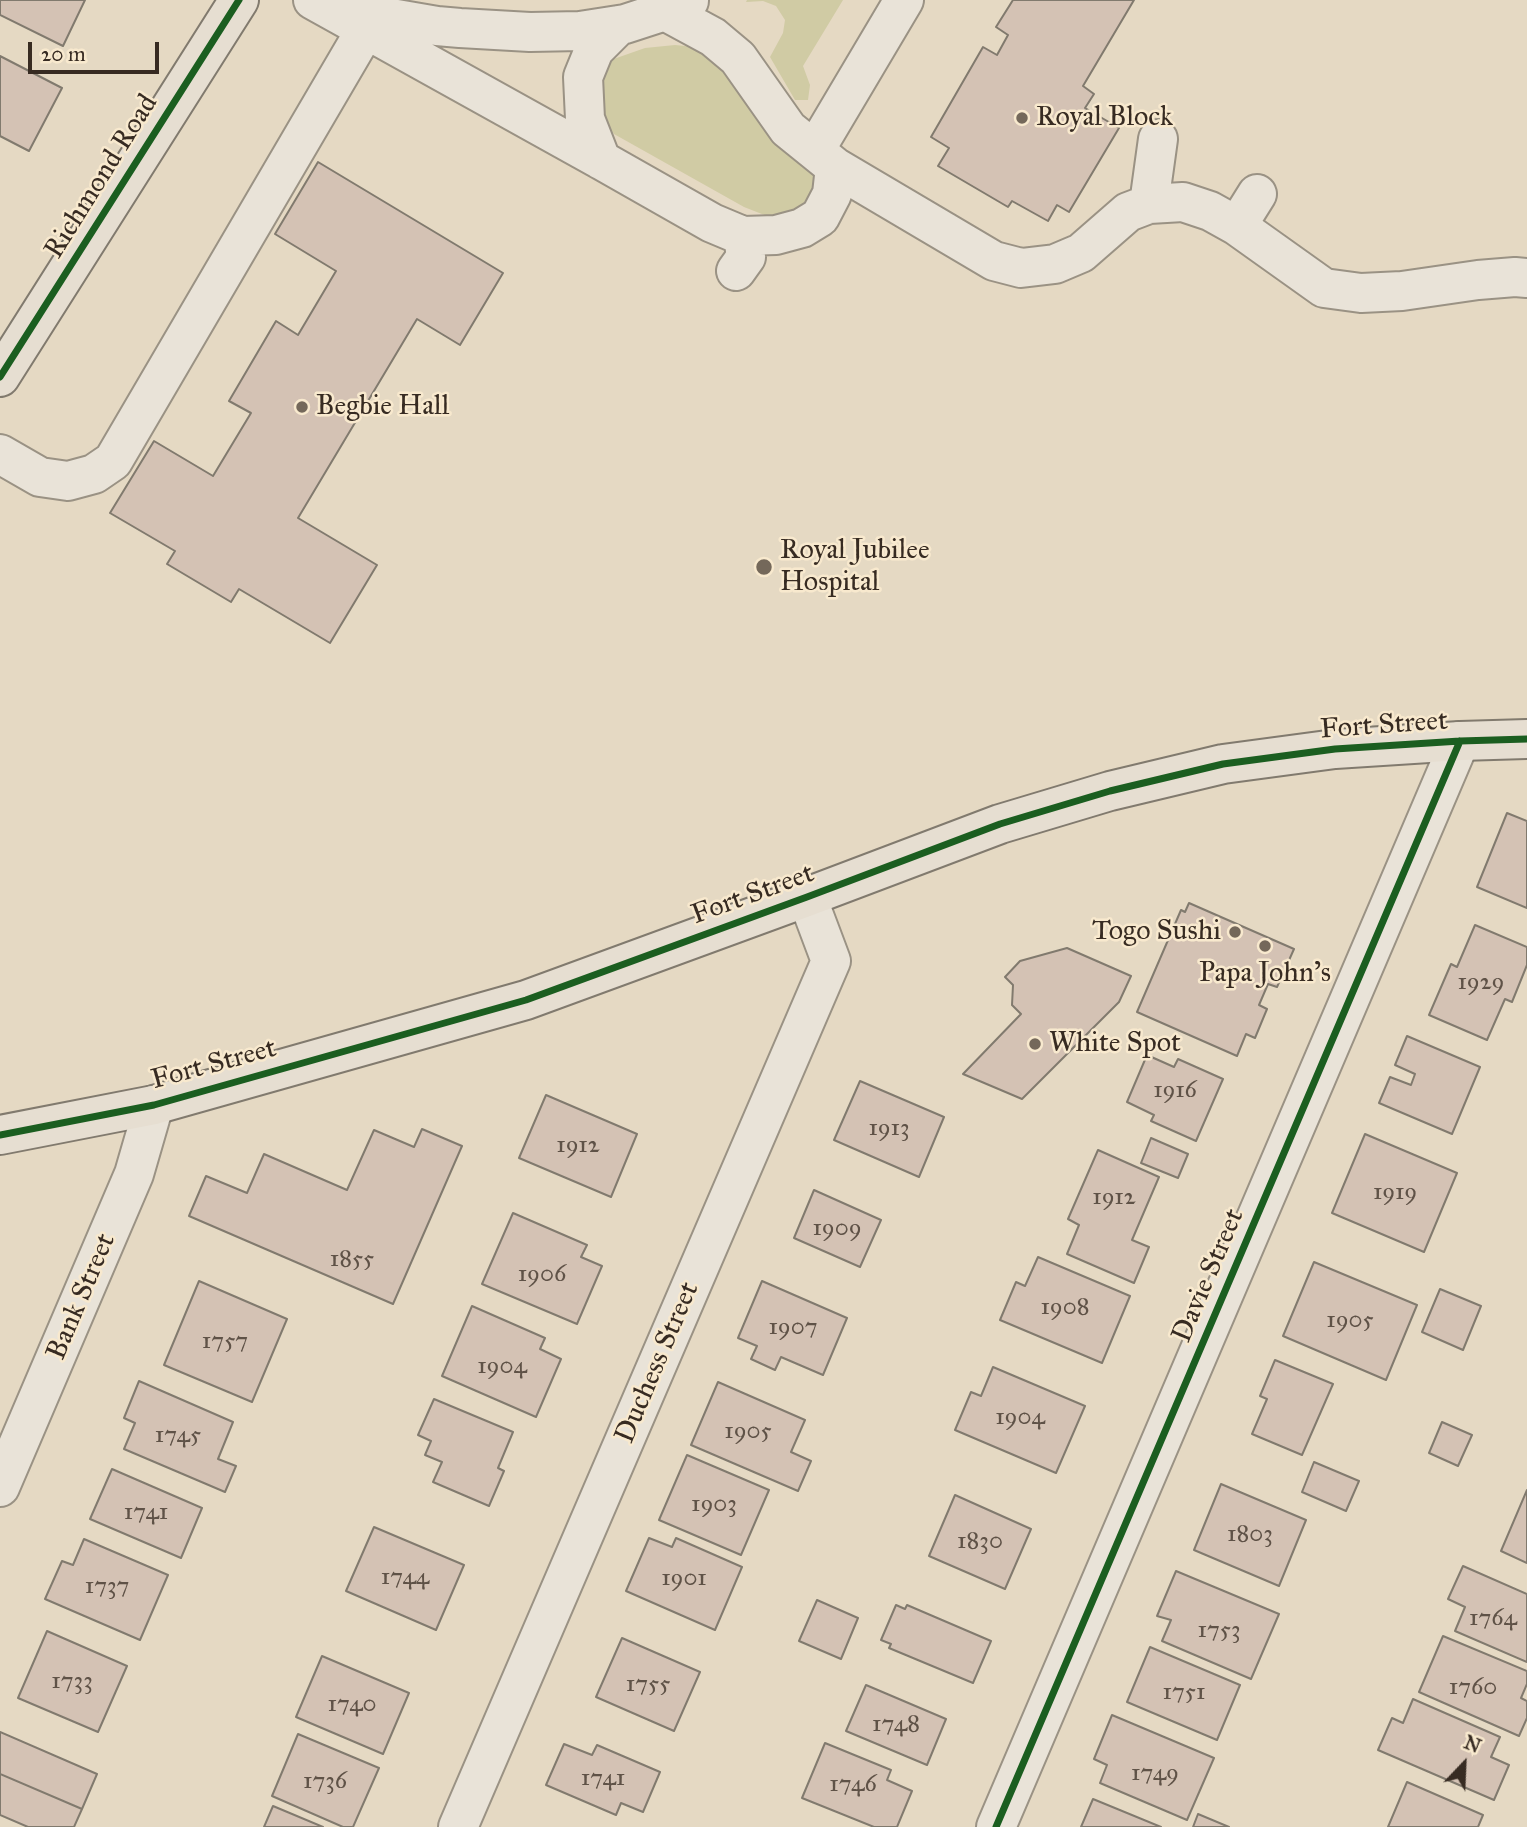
<!DOCTYPE html>
<style>
body{margin:0}
#map{position:relative;width:1527px;height:1827px;overflow:hidden;background:#e5d9c3;font-family:"IM FELL Great Primer",serif}
canvas{display:block}
.north{position:absolute;left:1429px;top:1729px;width:70px;height:70px;-webkit-text-stroke:5px #f8e9ce;paint-order:stroke;rotate:23deg;font-size:19px;font-weight:700;line-height:28px;text-align:center;color:#372b22}
.north::after{content:'';display:block;margin:auto;width:24px;height:32px;background:#372b22;clip-path:polygon(50% 0,100% 100%,50% 72%,0 100%)}
.scale{position:absolute;left:28px;top:42px;width:131px;height:32px;box-sizing:border-box;border:4px solid #372b22;border-top:0;padding-left:9px;font-size:21px;line-height:24px;white-space:nowrap;color:#372b22;-webkit-text-stroke:5px #f8e9ce;paint-order:stroke}
</style>
<div id="map">
<canvas width="1527" height="1827"></canvas>
<div class="north">N</div>
<div class="scale">20 m</div>
</div>
<script>
const c = document.querySelector('canvas').getContext('2d');
c.lineJoin = 'round';
function fill(path, color) { c.fillStyle = color; c.fill(path, 'evenodd'); }
const shape = rows => new Path2D(rows.map(r => 'M' + r).join(''));
function strokePath(path, color, width, dash) { c.strokeStyle = color; c.lineWidth = width; c.lineCap = dash ? 'butt' : 'round'; c.setLineDash(dash || []); c.stroke(path); }
function write(font, color, halo, rows, align = 'center') {
  c.font = font + ' "IM FELL Great Primer",serif'; c.lineWidth = 5; c.setLineDash([]); c.textBaseline = 'middle'; c.strokeStyle = halo; c.fillStyle = color; for (const [text, x, y, turn = 0] of rows) {
    c.save(); c.translate(x, y); c.rotate((+turn || 0) * Math.PI / 180); c.textAlign = isNaN(turn) ? turn : align; if (halo) c.strokeText(text, 0, 0); c.fillText(text, 0, 0); c.restore();
  }
}
const green = shape([
 [747,0,843,0,803,66,810,85,808,100,795,100,770,57,783,33,785,20,776,6,763,1,746,2],
 [675,45,695,47,718,60,817,171,815,191,804,205,786,214,767,216,744,207,614,134,596,109,596,85,608,61,645,48]
]);
const building = shape([
 [0,0,85,0,63,46,0,15,0,0],
 [1013,0,1134,0,1083,86,1094,94,1085,108,1119,128,1069,212,1057,205,1048,221,1012,201,1008,207,938,166,949,148,931,137,983,47,997,55,1008,35,996,27,1013,0],
 [0,56,62,88,29,151,0,136,0,56],
 [318,162,503,273,460,345,417,319,298,518,377,565,330,643,239,589,231,602,167,564,175,551,110,513,154,441,213,476,251,413,229,401,276,321,298,335,336,271,275,234,318,162],
 [1507,813,1527,821,1527,908,1477,887,1507,813],
 [1189,903,1294,949,1277,987,1268,984,1259,1005,1267,1009,1255,1038,1246,1034,1237,1056,1137,1012,1181,910,1185,912,1189,903],
 [1475,925,1527,947,1527,965,1512,1002,1505,999,1487,1040,1429,1015,1451,964,1457,967,1475,925],
 [1067,948,1131,976,1119,1002,1022,1099,963,1074,1021,1014,1012,1005,1013,985,1005,977,1020,961,1067,948],
 [1407,1036,1480,1067,1452,1134,1379,1103,1390,1077,1411,1085,1415,1074,1395,1065,1407,1036],
 [1147,1055,1174,1067,1178,1059,1223,1079,1196,1141,1151,1121,1154,1115,1127,1102,1147,1055],
 [860,1081,944,1117,919,1177,834,1140,860,1081],
 [546,1095,637,1134,611,1197,519,1158,546,1095],
 [422,1129,462,1146,393,1304,189,1216,206,1176,247,1193,264,1154,347,1190,374,1130,414,1147,422,1129],
 [1365,1134,1457,1173,1424,1252,1332,1213,1365,1134],
 [1151,1138,1188,1154,1178,1178,1141,1163,1151,1138],
 [1098,1150,1159,1177,1132,1240,1149,1247,1134,1283,1067,1254,1079,1225,1068,1219,1098,1150],
 [814,1190,881,1220,860,1267,794,1238,814,1190],
 [513,1213,587,1245,581,1257,602,1266,577,1324,482,1284,513,1213],
 [1038,1257,1130,1296,1102,1363,1000,1320,1016,1282,1025,1286,1038,1257],
 [1314,1262,1417,1305,1386,1380,1283,1336,1314,1262],
 [199,1281,287,1319,252,1402,164,1365,199,1281],
 [762,1281,847,1318,823,1375,781,1357,775,1370,751,1359,757,1346,738,1338,762,1281],
 [1440,1289,1481,1306,1463,1350,1422,1332,1440,1289],
 [472,1306,545,1338,540,1349,561,1359,536,1417,442,1376,472,1306],
 [1275,1360,1333,1384,1302,1455,1252,1434,1267,1399,1260,1396,1275,1360],
 [993,1367,1085,1406,1056,1473,955,1430,971,1392,981,1396,993,1367],
 [139,1381,233,1422,218,1459,236,1466,225,1492,124,1449,135,1423,124,1418,139,1381],
 [718,1382,805,1420,791,1452,811,1461,798,1491,691,1445,718,1382],
 [434,1399,513,1432,498,1468,504,1471,489,1506,433,1482,442,1462,425,1455,431,1441,418,1435,434,1399],
 [1442,1422,1472,1435,1458,1466,1429,1453,1442,1422],
 [687,1455,769,1490,741,1555,659,1520,687,1455],
 [1314,1462,1359,1481,1346,1511,1302,1492,1314,1462],
 [112,1469,202,1508,181,1558,90,1519,112,1469],
 [1221,1484,1306,1520,1279,1586,1194,1550,1221,1484],
 [1527,1490,1527,1563,1501,1551,1527,1490],
 [955,1495,1031,1529,1005,1589,929,1556,955,1495],
 [374,1527,464,1565,436,1630,346,1591,374,1527],
 [649,1538,672,1547,676,1538,742,1567,715,1630,626,1591,649,1538],
 [84,1539,168,1575,140,1640,45,1599,62,1561,73,1565,84,1539],
 [1463,1566,1527,1594,1527,1662,1455,1631,1465,1607,1448,1599,1463,1566],
 [1176,1571,1279,1614,1251,1679,1162,1641,1171,1620,1157,1616,1176,1571],
 [817,1600,858,1618,841,1659,799,1641,817,1600],
 [896,1605,905,1609,907,1605,991,1641,973,1683,889,1648,891,1644,881,1640,896,1605],
 [47,1631,127,1666,98,1732,18,1698,47,1631],
 [1443,1636,1527,1671,1527,1684,1521,1698,1527,1701,1527,1718,1519,1736,1419,1692,1443,1636],
 [622,1638,700,1672,674,1731,596,1697,622,1638],
 [1150,1647,1240,1685,1217,1740,1127,1702,1150,1647],
 [322,1656,409,1693,383,1754,296,1717,322,1656],
 [866,1685,946,1719,927,1765,846,1731,866,1685],
 [1413,1699,1500,1737,1491,1757,1509,1765,1494,1800,1378,1750,1392,1718,1403,1723,1413,1699],
 [1112,1715,1214,1758,1187,1820,1100,1783,1107,1765,1094,1759,1112,1715],
 [0,1732,97,1774,82,1809,0,1774,0,1732],
 [298,1734,379,1768,353,1827,343,1827,272,1796,298,1734],
 [825,1743,891,1770,887,1780,912,1791,897,1827,874,1827,802,1798,825,1743],
 [564,1744,592,1755,597,1745,660,1772,643,1812,621,1803,616,1815,546,1785,564,1744],
 [0,1774,82,1809,74,1827,28,1827,0,1815,0,1774],
 [1407,1782,1483,1815,1478,1827,1388,1827,1407,1782],
 [1093,1799,1161,1827,1081,1827,1093,1799],
 [273,1806,323,1827,264,1827,273,1806],
 [1198,1814,1229,1827,1193,1827,1198,1814]
]);
const minor = shape([
 [313,0,601,160,712,223,743,236,776,235,802,228,820,217,832,194,835,167],
 [665,11,713,37,738,58,788,129,835,167,994,261,1021,268,1055,264,1081,253,1128,212,1149,204,1183,202,1210,211,1237,226,1324,288,1361,293,1402,291,1478,280,1515,277,1527,278],
 [356,12,437,26,460,28,530,32,580,31,625,24,665,11,689,1],
 [815,150,904,0],
 [601,160,585,119,583,77,594,50,619,25],
 [1149,204,1158,139],
 [1237,226,1257,194],
 [736,271,746,257,743,236],
 [0,454,40,477,68,481,94,474,113,461,366,29],
 [0,1487,134,1174,154,1105],
 [458,1827,831,961,807,897],
 [996,1827,1460,741]
]);
const major = shape([
 [0,377,239,0],
 [0,1135,154,1105,526,1000,807,897,1000,824,1110,791,1223,764,1335,749,1460,741,1527,739]
]);
const cycleway = shape([
 [0,377,239,0],
 [0,1135,154,1105,526,1000,807,897,1000,824,1110,791,1223,764,1335,749,1460,741,1527,739],
 [996,1827,1460,741]
]);
const markers = [
 [1022,118,7,"#74685a"],
 [302,407,7,"#74685a"],
 [764,567,9,"#74685a"],
 [1235,932,7,"#74685a"],
 [1265,946,7,"#74685a"],
 [1035,1044,7,"#74685a"]
];
const numberNames = [
 ["1929",1481,983],
 ["1916",1175,1091],
 ["1913",889,1129],
 ["1912",578,1146],
 ["1919",1395,1193],
 ["1912",1114,1198],
 ["1909",837,1229],
 ["1855",352,1260],
 ["1906",542,1275],
 ["1908",1065,1308],
 ["1905",1350,1321],
 ["1907",793,1328],
 ["1757",225,1342],
 ["1904",502,1367],
 ["1904",1020,1418],
 ["1905",748,1432],
 ["1745",178,1436],
 ["1903",714,1505],
 ["1741",146,1513],
 ["1803",1250,1535],
 ["1830",980,1542],
 ["1744",405,1578],
 ["1901",684,1579],
 ["1737",107,1587],
 ["1764",1493,1619],
 ["1753",1219,1631],
 ["1733",72,1682],
 ["1755",648,1685],
 ["1760",1473,1688],
 ["1751",1184,1693],
 ["1740",352,1705],
 ["1748",896,1725],
 ["1749",1155,1774],
 ["1741",603,1779],
 ["1736",325,1782],
 ["1746",853,1785]
];
const poiNames = [
 ["Royal Block",1036,118],
 ["Begbie Hall",316,407],
 ["Royal Jubilee",780,551],
 ["Hospital",780,583],
 ["Togo Sushi",1221,932,"right"],
 ["Papa John's",1265,974,"center"],
 ["White Spot",1049,1044]
];
const streetNames = [
 ["Richmond Road",102,177,-58],
 ["Fort Street",1384,726,-4],
 ["Fort Street",753,895,-20],
 ["Fort Street",214,1065,-15],
 ["Davie Street",1209,1276,-67],
 ["Bank Street",82,1297,-67],
 ["Duchess Street",658,1363,-67]
];
fill(green, '#d0cba4');
fill(building, '#d4c2b4');
strokePath(building, '#817a6e', 2);
strokePath(minor, '#9a9284', 42);
strokePath(major, '#817a6e', 42);
strokePath(minor, '#e9e3d8', 38);
strokePath(major, '#e6ded1', 38);
strokePath(cycleway, '#1b5e20', 7);
for (const [x, y, r, color] of markers) { const dot = new Path2D(); dot.arc(x, y, r, 0, 2 * Math.PI); c.fillStyle = color; c.fill(dot); strokePath(dot, '#f8e9ce', 2.5); }
write('24px', '#5f5247', null, numberNames);
write('28px', '#372b22', '#f8e9ce', poiNames, 'left');
write('28px', '#372b22', '#f8e9ce', streetNames);
</script>
